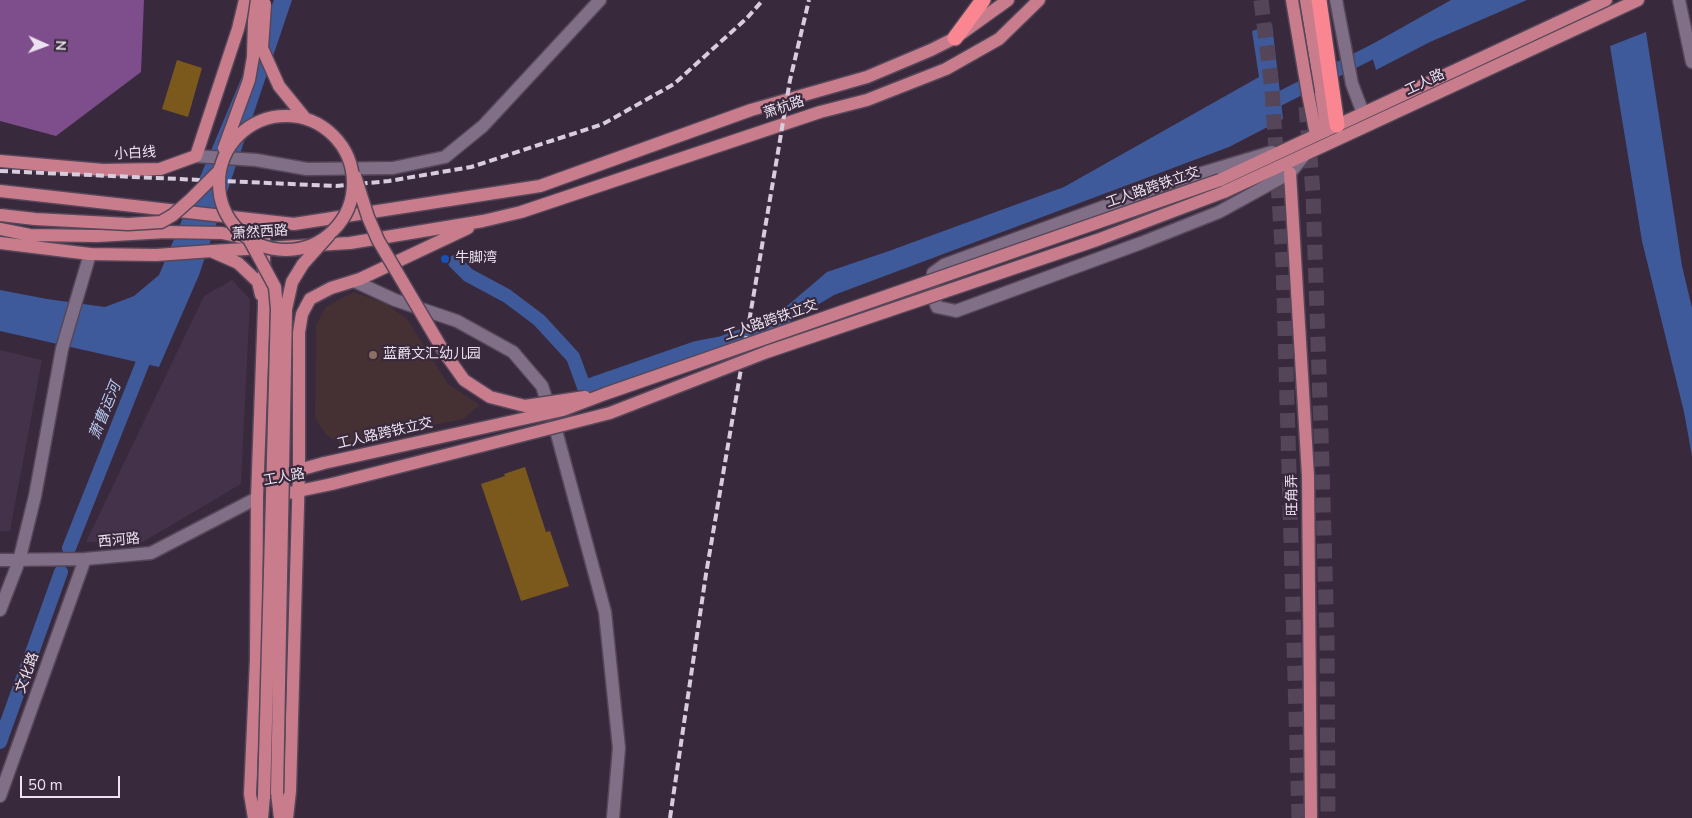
<!DOCTYPE html>
<meta charset="utf-8">
<style>
body{margin:0}
#map{position:relative;width:1692px;height:818px;overflow:hidden;background:#39293d;font-family:"Nunito Sans",sans-serif}
canvas{display:block}
.north{position:absolute;left:20px;top:20px;width:50px;height:50px;-webkit-text-stroke:4px #39293d;paint-order:stroke;rotate:92deg;font-size:14px;font-weight:700;line-height:20px;text-align:center;color:#ece2f0}
.north::after{content:'';display:block;margin:auto;width:18px;height:22px;background:#ece2f0;clip-path:polygon(50% 0,100% 100%,50% 72%,0 100%)}
.scale{position:absolute;left:20px;top:776px;width:100px;height:22px;box-sizing:border-box;border:2px solid #ece2f0;border-top:0;padding-left:6px;font-size:15px;line-height:18px;white-space:nowrap;color:#ece2f0;-webkit-text-stroke:4px #39293d;paint-order:stroke}
</style>
<div id="map">
<canvas width="1692" height="818"></canvas>
<div class="north">N</div>
<div class="scale">50 m</div>
</div>
<script>
const c = document.querySelector('canvas').getContext('2d');
c.lineJoin = 'round';
function fill(path, color) { c.fillStyle = color; c.fill(path, 'evenodd'); }
const shape = rows => new Path2D(rows.map(r => 'M' + r).join(''));
function strokePath(path, color, width, dash) { c.strokeStyle = color; c.lineWidth = width; c.lineCap = dash ? 'butt' : 'round'; c.setLineDash(dash || []); c.stroke(path); }
function write(font, color, halo, rows, align = 'center') {
  c.font = font + ' "Nunito Sans","Noto Sans SC",sans-serif'; c.lineWidth = 4.5; c.setLineDash([]); c.textBaseline = 'middle'; c.strokeStyle = halo; c.fillStyle = color; for (const [text, x, y, turn = 0] of rows) {
    c.save(); c.translate(x, y); c.rotate((+turn || 0) * Math.PI / 180); c.textAlign = isNaN(turn) ? turn : align; if (halo) c.strokeText(text, 0, 0); c.fillText(text, 0, 0); c.restore();
  }
}
const built = shape([
 [232,280,250,299,241,484,141,543,86,542,204,296],
 [0,350,42,360,10,531,0,531]
]);
const education = shape([
 [353,292,385,303,407,319,448,384,480,405,463,419,341,444,326,435,315,418,316,325,326,307]
]);
const forest = shape([
 [0,0,144,0,141,72,56,136,0,121]
]);
const water = shape([
 [274,0,292,0,199,275,159,367,0,331,0,290,47,299,105,307,134,296,159,275],
 [1451,0,1527,0,1430,42,1376,70,1369,46],
 [1272,24,1283,119,1229,147,834,295,781,327,774,317,827,272,889,251,1064,187,1259,77,1252,31],
 [1646,32,1682,266,1692,308,1692,456,1684,412,1642,241,1610,46]
]);
const canal = shape([
 [1265,106,1386,45],
 [455,262,468,275,507,296,539,320,573,357,584,387,696,348,722,343,771,325,792,312],
 [69,548,149,347],
 [0,742,61,572]
]);
const building = shape([
 [177,60,202,68,188,117,162,109],
 [525,467,546,532,550,531,569,586,521,601,481,484,505,476,504,474]
]);
const highwayTunnel = shape([
 [1261,0,1272,89,1283,262,1299,818],
 [1306,107,1313,193,1321,432,1327,638,1328,818]
]);
const minor = shape([
 [1336,0,1352,84,1363,113],
 [1679,0,1692,62],
 [1272,152,1169,183,944,265,933,273,932,293,937,307,956,311,1141,243,1219,212,1290,173,1304,156],
 [196,156,256,160,307,169,393,168,445,157,483,126,600,0],
 [354,281,395,300,457,321,513,352,542,386,554,423,605,612,619,748,613,818],
 [0,560,85,559,151,553,257,498],
 [0,610,19,561,35,496,62,349,90,254],
 [0,796,85,559]
]);
const major = shape([
 [1292,0,1294,12],
 [1306,0,1327,130],
 [1308,94,1316,135],
 [0,161,103,170,160,169,196,156,238,29,245,0],
 [1290,173,1308,476,1311,818],
 [1220,180,1606,0],
 [0,191,294,224,540,186,751,110,867,77,931,50,955,38,1008,0],
 [1224,192,1638,0],
 [0,229,30,235,97,236,166,232,222,233,249,239],
 [0,243,90,254,156,255,212,251,350,243,483,221,521,212,820,112,867,100,946,69,999,39,1039,0],
 [213,252,238,263,258,282,261,295],
 [292,474,299,470,324,463],
 [289,493,332,484],
 [277,793,280,818],
 [254,818,250,794,256,660,257,498,264,307,264,222],
 [262,818,264,796],
 [287,818,290,791,299,470,299,332,302,314,310,299,331,288,360,279,468,228]
]);
const highway = shape([
 [1319,0,1337,125],
 [955,38,983,0]
]);
const rail = shape([
 [0,171,336,186,389,181,471,167,603,124,674,84,747,18,763,0],
 [670,818,706,574,777,158,790,80,809,0]
]);
const majorBridge = shape([
 [265,4,262,48,279,86,305,118],
 [1294,12,1308,94],
 '219 183a67 67 0 1 1 134 0a67 67 0 1 1-134 0Z',
 [224,148,249,80,253,57,254,21,257,0],
 [355,176,368,217,378,240,444,352,464,380,490,397,525,406,585,397],
 [0,215,35,219,128,224,161,222,173,215,191,199,219,171,220,168],
 [249,239,275,287,277,309,264,796],
 [324,463,563,410,605,394,1220,180],
 [332,484,610,413,767,352,1097,240,1224,192],
 [277,793,286,309,292,282,303,264,329,235]
]);
const markers = [
 [445,259,5,"#1a4fb4"],
 [373,355,5,"#8d6e63"]
];
const streetNames = [
 ["工人路",1425,83,-25],
 ["萧杭路",784,108,-19],
 ["小白线",135,154,-3],
 ["工人路跨铁立交",1153,188,-19],
 ["萧然西路",260,233,-4],
 ["工人路跨铁立交",771,321,-19],
 ["工人路跨铁立交",385,434,-13],
 ["工人路",284,478,-10],
 ["旺角弄",1293,495,-91],
 ["西河路",119,541,-5],
 ["文化路",28,673,-70]
];
const poiNames = [
 ["牛脚湾",455,259],
 ["蓝爵文汇幼儿园",383,355]
];
const waterNames = [
 ["萧曹运河",106,411,-68]
];
fill(built, '#44314a');
fill(education, '#453134');
fill(forest, '#7d4d8c');
fill(water, '#3e5a9b');
strokePath(canal, '#3e5a9b', 14);
fill(building, '#7b591c');
strokePath(highwayTunnel, '#544558', 15, [15, 8]);
strokePath(minor, '#554759', 15);
strokePath(major, '#554759', 15);
strokePath(highway, '#554759', 18);
strokePath(minor, '#816f87', 12);
strokePath(major, '#c97d8c', 12);
strokePath(highway, '#f98690', 15);
strokePath(rail, '#d8cddc', 4, [8, 4]);
strokePath(majorBridge, '#554759', 15, []);
strokePath(majorBridge, '#c97d8c', 12);
for (const [x, y, r, color] of markers) { const dot = new Path2D(); dot.arc(x, y, r, 0, 2 * Math.PI); c.fillStyle = color; c.fill(dot); strokePath(dot, '#39293d', 2); }
write('14px', '#ece2f0', '#39293d', streetNames);
write('14px', '#ece2f0', '#39293d', poiNames, 'left');
write('italic 15px', '#b6c8ed', '#39293d', waterNames);
</script>
